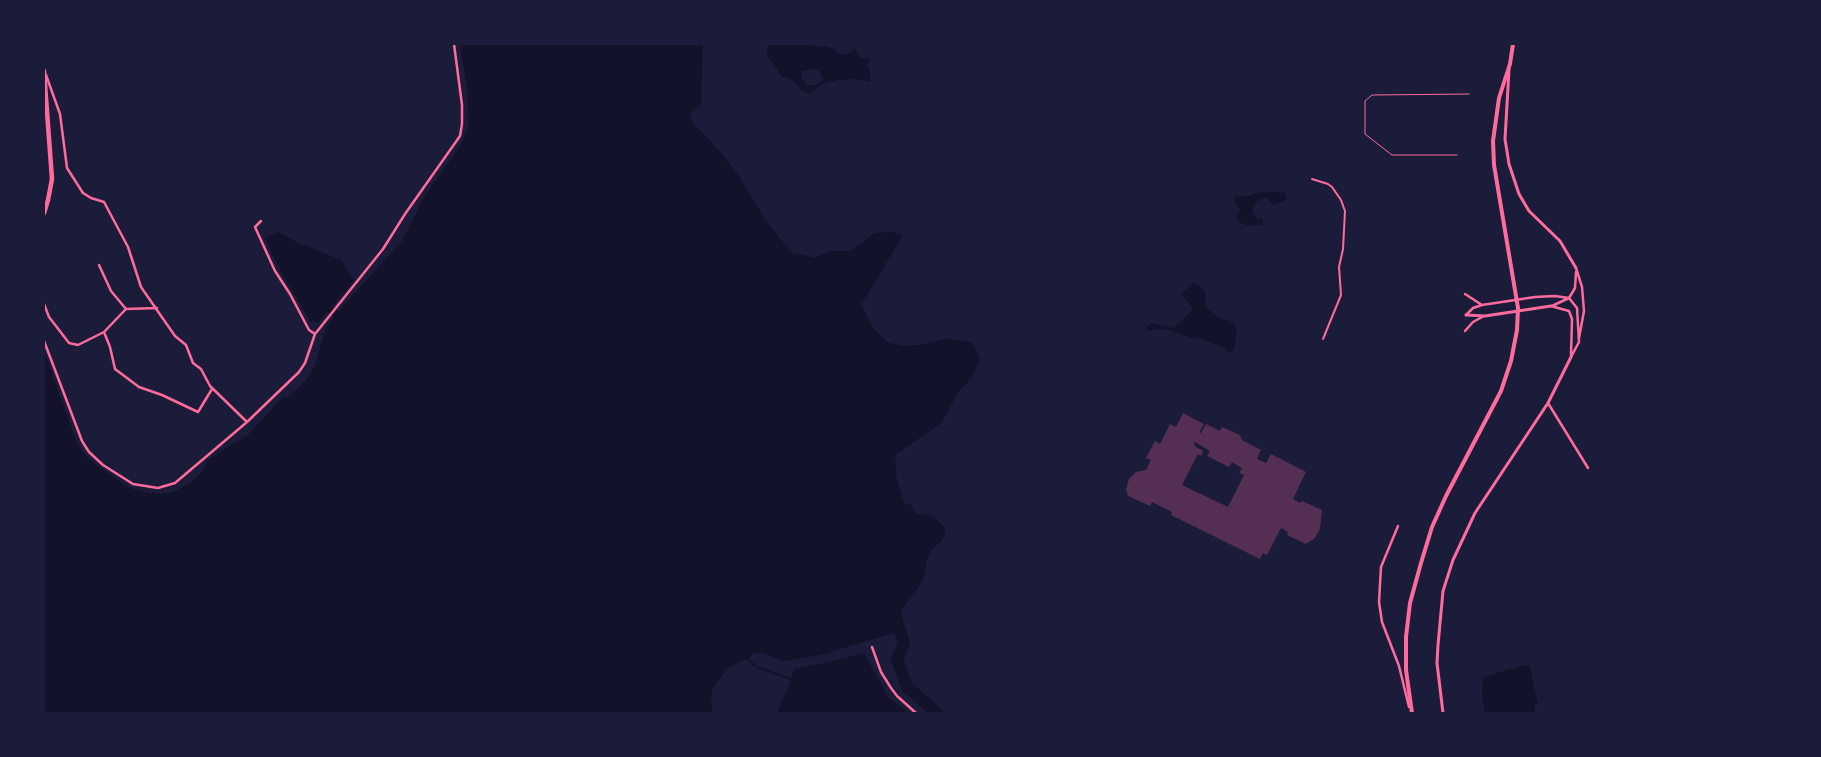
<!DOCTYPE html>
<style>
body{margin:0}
#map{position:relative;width:1821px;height:757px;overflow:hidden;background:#1b1b3a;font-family:"Public Sans",sans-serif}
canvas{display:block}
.frame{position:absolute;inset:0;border:45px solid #1b1b3a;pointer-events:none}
</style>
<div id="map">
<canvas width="1821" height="757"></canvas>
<div class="frame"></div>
</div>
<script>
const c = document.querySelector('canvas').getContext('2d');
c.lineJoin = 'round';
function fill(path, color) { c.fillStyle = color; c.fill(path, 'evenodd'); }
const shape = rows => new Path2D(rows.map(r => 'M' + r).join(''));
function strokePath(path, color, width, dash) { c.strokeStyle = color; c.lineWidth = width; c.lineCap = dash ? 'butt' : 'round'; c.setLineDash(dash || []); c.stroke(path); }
const water = shape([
 [460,44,703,44,701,103,690,115,692,122,711,141,737,173,765,219,791,252,815,258,829,251,850,251,875,233,892,232,903,235,861,305,874,329,887,342,902,346,920,345,944,339,959,340,971,342,977,351,980,360,972,377,959,391,941,423,897,454,895,459,896,476,904,503,911,505,917,514,934,517,945,528,945,533,942,541,932,549,927,559,924,578,901,612,905,628,887,635,820,655,785,661,780,660,762,652,753,653,750,658,729,667,713,688,711,698,712,710,715,713,44,713,44,351,74,435,82,451,89,459,117,480,128,487,141,492,162,494,173,492,192,482,206,467,208,460,249,434,284,396,287,398,306,381,315,365,326,328,336,314,403,240,423,199,461,145,469,125,467,88],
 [768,44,813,44,815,47,826,46,835,49,836,53,847,55,854,48,861,58,870,59,867,66,870,71,870,82,855,79,838,80,820,85,811,93,806,93,788,77,784,78,779,74,777,68,767,56],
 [814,69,818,70,824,80,815,85,806,85,805,81,801,78,802,71],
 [1271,192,1285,193,1287,199,1274,205,1266,198,1257,201,1253,207,1252,211,1257,219,1263,220,1263,225,1249,226,1238,222,1237,215,1240,211,1240,208,1234,202,1236,196,1250,196,1255,193],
 [278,232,299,243,341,260,354,280,318,323,313,320,311,322,282,273,265,238],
 [1194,282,1206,293,1205,307,1219,318,1229,320,1237,328,1234,350,1231,352,1228,352,1221,346,1197,338,1194,339,1169,330,1146,330,1146,327,1152,323,1173,328,1192,311,1193,308,1181,294],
 [864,653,888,697,908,713,777,713,790,683,794,669,824,663],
 [1525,665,1529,665,1538,704,1534,705,1535,713,1485,713,1482,695,1483,677]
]);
const stream = shape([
 [747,659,757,667,793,680]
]);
const canal = shape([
 [330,309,336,314]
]);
const river = shape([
 [900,630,904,643,897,659,907,687,937,713]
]);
const building = shape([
 [1183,413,1204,424,1199,433,1201,433,1206,424,1220,431,1222,427,1240,435,1242,440,1261,450,1257,459,1266,463,1271,454,1306,472,1293,499,1300,503,1302,501,1322,510,1320,529,1315,538,1306,544,1287,535,1288,532,1281,528,1267,555,1263,553,1260,559,1171,515,1172,512,1152,502,1150,506,1128,496,1126,489,1129,479,1136,472,1146,470,1151,460,1146,458,1155,441,1160,444,1170,424,1176,427],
 [1195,442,1210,451,1207,456,1229,467,1232,462,1242,468,1239,473,1244,475,1228,507,1182,485,1198,454,1201,456,1203,451,1196,447,1194,444]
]);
const service = shape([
 [1457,155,1392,155,1365,134,1365,101,1372,95,1469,94]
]);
const pedestrian = shape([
 [1312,179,1328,184,1332,187,1341,200,1345,211,1343,249,1339,267,1341,295,1323,339]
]);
const minor = shape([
 [46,75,60,114,67,168,83,193,91,198,104,202,128,247,141,287,175,336,186,345,193,363,201,369,210,386,247,422],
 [261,221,255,227,275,271,290,294,309,330,315,334],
 [99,265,111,291,126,309],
 [1576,268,1582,287,1584,311,1579,338],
 [1465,294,1482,305],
 [44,304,49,317,69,343,78,345,104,332,126,309,157,308],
 [1551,306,1569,311,1572,319,1571,355],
 [1552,306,1569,298,1575,288,1576,272],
 [1466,315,1473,308,1482,305,1535,297,1555,296,1569,298,1577,308,1579,342,1571,357],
 [1465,331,1473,322,1484,316],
 [104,332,110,347,115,369,139,387,162,395,198,412,212,389],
 [44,341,82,441,89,452,103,465,133,484,158,488,175,483,247,422,299,372,305,363,315,334,383,249,405,214,460,136,462,124,462,105,454,44],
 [1548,403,1588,468],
 [1398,526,1381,567,1379,602,1382,622,1399,666,1409,707],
 [872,647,881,672,891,688,897,696,916,713]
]);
const tertiary = shape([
 [1509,70,1505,139,1509,164,1519,194,1529,211,1560,241,1576,268],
 [1466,315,1485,316,1551,306],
 [1443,713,1437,663,1438,645,1443,591,1453,560,1475,513,1548,403,1571,357]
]);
const secondary = shape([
 [1412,713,1406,670,1406,637,1410,603,1421,563,1432,527,1446,496,1501,391,1511,361,1517,330,1518,308,1494,165,1493,141,1499,98,1510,64,1513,44]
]);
const primary = shape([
 [44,71,52,179,48,200,44,213]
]);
fill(water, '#12122b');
strokePath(stream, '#12122b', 2);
strokePath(canal, '#12122b', 7);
strokePath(river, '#12122b', 12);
fill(building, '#542f53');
strokePath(service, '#ff6b9d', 1);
strokePath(pedestrian, '#ff6b9d', 2);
strokePath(minor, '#ff6b9d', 2.5);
strokePath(tertiary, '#ff6b9d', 3);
strokePath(secondary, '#ff6b9d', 4);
strokePath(primary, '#ff6b9d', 4.5);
</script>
